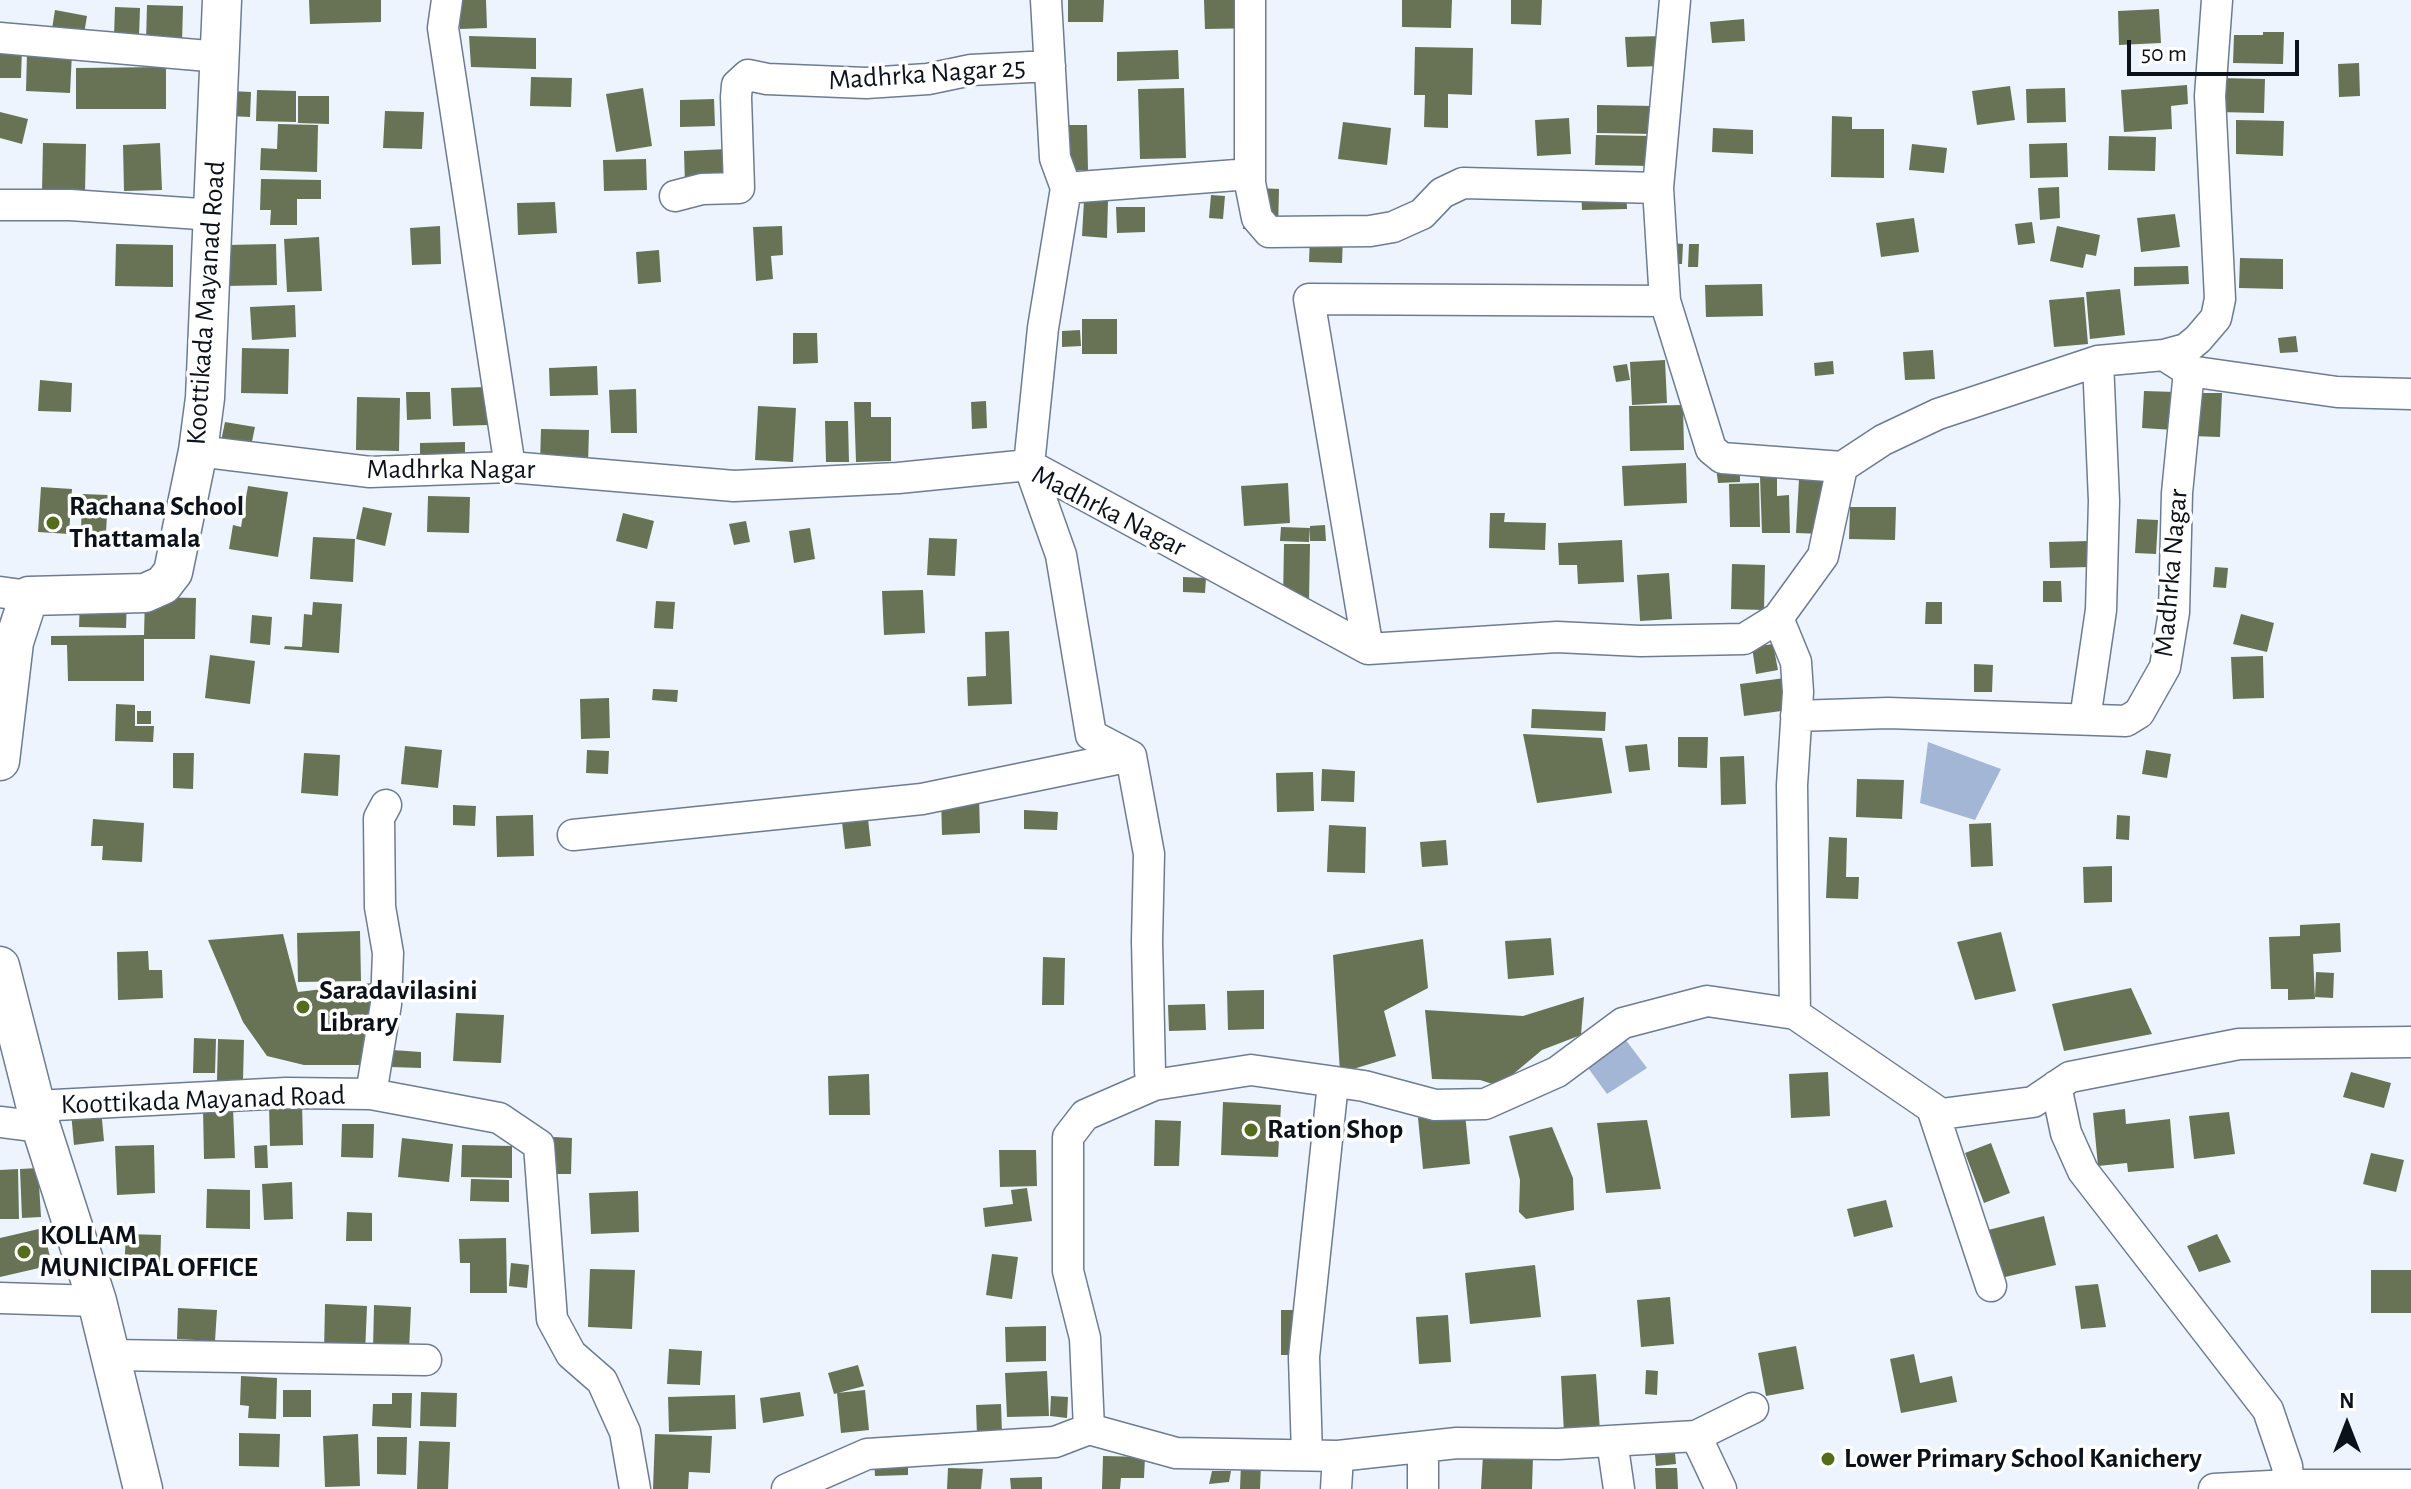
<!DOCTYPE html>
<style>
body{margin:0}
#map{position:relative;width:2411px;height:1489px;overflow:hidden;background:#edf4fe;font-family:"Alegreya Sans",sans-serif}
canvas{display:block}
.north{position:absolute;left:2307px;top:1385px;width:80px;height:80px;-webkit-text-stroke:6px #fff;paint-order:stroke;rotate:0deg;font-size:22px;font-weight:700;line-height:32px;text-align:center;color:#0c121a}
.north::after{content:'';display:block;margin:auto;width:28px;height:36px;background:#0c121a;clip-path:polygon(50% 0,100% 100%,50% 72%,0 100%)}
.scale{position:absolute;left:2127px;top:40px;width:172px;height:36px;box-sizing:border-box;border:4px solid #0c121a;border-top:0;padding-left:10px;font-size:24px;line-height:28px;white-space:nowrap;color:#0c121a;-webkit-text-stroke:6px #fff;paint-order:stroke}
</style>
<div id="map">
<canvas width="2411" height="1489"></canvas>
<div class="north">N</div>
<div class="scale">50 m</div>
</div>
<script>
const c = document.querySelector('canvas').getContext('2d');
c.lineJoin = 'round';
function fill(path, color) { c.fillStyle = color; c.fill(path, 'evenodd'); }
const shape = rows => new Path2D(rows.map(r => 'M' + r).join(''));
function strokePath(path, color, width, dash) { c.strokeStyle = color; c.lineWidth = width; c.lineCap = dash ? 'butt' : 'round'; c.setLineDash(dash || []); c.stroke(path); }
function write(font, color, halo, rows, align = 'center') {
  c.font = font + ' "Alegreya Sans",sans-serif'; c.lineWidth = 7; c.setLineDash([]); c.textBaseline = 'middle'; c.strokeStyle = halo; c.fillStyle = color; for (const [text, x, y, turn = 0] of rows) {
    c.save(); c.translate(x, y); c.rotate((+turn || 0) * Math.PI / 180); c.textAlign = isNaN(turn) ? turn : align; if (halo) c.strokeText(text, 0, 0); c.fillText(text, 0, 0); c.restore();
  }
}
const water = shape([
 [1928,742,2001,769,1975,820,1920,803],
 [1625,1039,1647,1068,1607,1094,1586,1065]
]);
const building = shape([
 [309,0,381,0,381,22,310,24],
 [459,0,486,0,487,28,460,29],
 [1068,0,1104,0,1103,22,1068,22],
 [1204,0,1264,0,1264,28,1205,29],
 [1402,0,1452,0,1451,28,1402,27],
 [1511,0,1542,0,1541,25,1511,24],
 [147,5,183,6,182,43,146,42],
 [115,7,140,8,139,37,114,36],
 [2159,9,2161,43,2119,45,2118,11],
 [55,10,87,16,84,34,52,29],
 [1744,19,1745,41,1712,43,1710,22],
 [2263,32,2284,32,2283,64,2233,63,2234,35,2263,35],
 [469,36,536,38,536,69,471,67],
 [1663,36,1664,66,1627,67,1625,37],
 [1415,47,1473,48,1472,95,1448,94,1448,128,1424,127,1425,95,1414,95],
 [0,48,22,49,21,78,0,78],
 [1178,50,1179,79,1117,81,1117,52],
 [27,52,72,53,70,93,26,91],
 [2359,63,2360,96,2339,97,2338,64],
 [166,67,166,109,76,109,76,68],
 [531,77,572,78,571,107,530,106],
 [2218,78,2265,79,2264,113,2217,112],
 [2187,85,2188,104,2171,106,2172,129,2124,132,2121,90],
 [2010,86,2015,120,1977,125,1972,91],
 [643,88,652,146,616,152,606,94],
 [1184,88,1186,158,1140,159,1138,89],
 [2065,88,2066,122,2027,123,2026,89],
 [257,90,296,91,296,122,256,121],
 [231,91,251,92,250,117,230,116],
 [298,96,329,96,329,124,298,123],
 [714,99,715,126,680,127,680,100],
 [1597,105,1653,106,1652,134,1597,133],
 [385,111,424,112,422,149,383,148],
 [0,112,28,119,22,144,0,138],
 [1832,116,1852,117,1852,129,1884,129,1884,178,1831,177],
 [1569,118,1571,154,1537,156,1535,120],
 [2236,120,2284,121,2283,156,2236,154],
 [1343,122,1391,128,1387,165,1338,159],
 [278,124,318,125,317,172,260,170,261,148,277,149],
 [1065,125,1087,125,1088,170,1066,171],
 [1713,128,1753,130,1753,154,1712,152],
 [1596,135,1652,136,1651,166,1595,165],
 [2109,136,2156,137,2155,171,2108,170],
 [43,143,86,144,85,193,42,192],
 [160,143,162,190,124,191,123,145],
 [2067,143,2068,177,2030,178,2029,144],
 [1912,144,1947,148,1944,173,1909,170],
 [728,149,729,184,685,185,684,151],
 [646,159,647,190,604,191,603,160],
 [261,179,321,180,321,199,297,199,297,225,270,225,271,210,260,210],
 [1626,185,1627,209,1582,210,1581,186],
 [2059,187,2060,218,2040,220,2038,188],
 [1259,188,1279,189,1278,230,1243,229,1244,196],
 [1211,195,1225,196,1223,219,1209,218],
 [1084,200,1108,201,1107,238,1082,236],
 [555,202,557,233,518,235,517,203],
 [1116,207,1145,207,1145,232,1117,233],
 [2175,214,2180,247,2141,252,2137,218],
 [1914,218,1919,252,1881,257,1876,223],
 [2032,222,2035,243,2018,245,2015,224],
 [440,226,441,264,412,265,410,228],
 [782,226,783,255,771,256,773,279,756,281,753,227],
 [2057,226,2100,235,2096,256,2086,254,2083,268,2050,261],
 [1310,235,1343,237,1342,263,1309,262],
 [319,237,322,291,287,292,284,239],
 [1672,243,1683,244,1682,264,1671,264],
 [116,244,173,245,173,287,115,286],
 [276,244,277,285,226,286,226,245],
 [1689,244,1699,244,1698,267,1688,267],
 [659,250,661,282,638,284,636,252],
 [2240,258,2283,259,2283,289,2239,288],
 [2188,266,2189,284,2134,286,2134,267],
 [1762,284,1763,316,1706,317,1705,285],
 [2120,289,2125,335,2090,339,2086,292],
 [2084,297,2088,344,2054,347,2049,300],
 [295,305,296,337,252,340,250,307],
 [1082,319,1117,319,1117,354,1082,354],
 [1080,330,1081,346,1062,347,1062,331],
 [793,333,817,333,818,363,793,364],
 [2296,336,2298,352,2280,353,2278,338],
 [242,348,289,349,288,394,241,393],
 [1933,350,1935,379,1905,380,1903,352],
 [1665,360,1667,403,1632,405,1630,362],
 [1833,361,1834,374,1815,376,1814,363],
 [1627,364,1630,380,1616,382,1613,366],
 [597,366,598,395,550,396,549,368],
 [40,380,72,383,71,412,38,411],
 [487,387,488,425,453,426,451,388],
 [636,389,637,433,611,433,609,390],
 [2144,391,2176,392,2174,430,2142,428],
 [406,392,430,392,431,419,407,420],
 [2192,393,2222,393,2220,437,2191,436],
 [357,397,400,398,399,451,356,450],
 [986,401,987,428,972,429,971,402],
 [854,402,871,402,871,417,891,417,891,461,856,462],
 [1683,405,1684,450,1630,451,1629,406],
 [758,406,796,408,793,462,755,460],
 [825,421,848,421,849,462,826,462],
 [225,422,255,427,250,451,220,446],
 [541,429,589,430,588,464,540,463],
 [465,442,465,454,420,455,420,443],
 [1686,463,1687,503,1624,506,1622,466],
 [1740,466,1740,482,1718,483,1716,467],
 [1777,476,1777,496,1789,495,1790,533,1762,533,1760,477],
 [1799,479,1825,481,1822,534,1796,533],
 [1288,483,1290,523,1244,526,1241,486],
 [1759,483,1760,527,1730,527,1729,484],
 [248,486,288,492,278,557,229,549,233,525,241,527],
 [41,487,72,489,69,534,38,532],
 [82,494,108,495,106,533,81,532],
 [428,496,470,497,469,533,427,532],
 [363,507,392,513,385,546,356,539],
 [1850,507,1896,507,1895,540,1849,539],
 [623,513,654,521,647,549,616,541],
 [1490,513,1505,513,1504,522,1546,523,1545,550,1489,548],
 [2137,519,2158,520,2156,554,2135,553],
 [746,521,750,542,734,545,729,524],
 [1325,525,1326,541,1310,541,1310,526],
 [1281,527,1310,528,1309,542,1280,541],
 [810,528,815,559,794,563,789,531],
 [313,537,355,539,353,582,310,579],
 [929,538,957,539,955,576,927,575],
 [1622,540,1624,582,1578,584,1577,565,1559,565,1558,543],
 [2089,541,2089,567,2050,568,2049,542],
 [1284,544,1310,544,1309,601,1283,601],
 [1732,564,1765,565,1764,610,1731,609],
 [2215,567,2228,568,2226,588,2213,587],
 [1669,573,1672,619,1640,621,1637,575],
 [1183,577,1206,578,1205,593,1183,592],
 [2043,581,2061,581,2062,602,2043,602],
 [923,590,925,633,884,635,882,591],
 [80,597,127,598,126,628,79,627],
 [145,597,196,598,195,639,144,639,144,681,68,681,67,645,51,645,51,636,144,635],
 [656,601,675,602,673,629,654,628],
 [313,602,342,604,339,653,284,649,285,646,302,647,304,614,312,615],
 [1926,602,1942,602,1942,624,1925,624],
 [2241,614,2274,623,2267,652,2233,644],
 [252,615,272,617,270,645,250,643],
 [1009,631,1012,704,968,706,967,677,986,676,985,632],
 [1773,644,1778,670,1756,674,1752,647],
 [210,655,255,661,250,704,205,698],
 [2263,656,2264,698,2233,699,2231,657],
 [1974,664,1993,665,1992,692,1974,692],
 [1785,678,1789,710,1744,716,1740,684],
 [653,689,678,690,677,702,652,700],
 [609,698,610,738,581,739,580,699],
 [116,704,135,705,135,726,154,726,153,742,115,741],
 [1532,709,1606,712,1605,731,1531,728],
 [137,711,151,711,151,724,137,724],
 [1523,734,1602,738,1612,793,1537,803],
 [1678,737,1708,737,1707,768,1678,767],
 [1647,744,1650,770,1629,772,1625,746],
 [405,746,442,750,438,788,401,784],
 [587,750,609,751,608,774,586,773],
 [2146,750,2171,754,2167,778,2142,774],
 [173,753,194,753,193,789,173,788],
 [304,753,340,755,338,796,301,793],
 [1744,756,1746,804,1721,805,1720,757],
 [1322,769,1355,771,1354,802,1321,801],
 [1313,772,1314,811,1277,812,1276,773],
 [1857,779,1904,780,1902,819,1856,817],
 [941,796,979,796,980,833,942,835],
 [453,805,476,806,475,826,453,825],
 [1024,810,1058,812,1057,830,1024,829],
 [533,815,534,856,497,857,496,816],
 [2117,815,2130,816,2129,840,2116,839],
 [93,819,144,823,142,862,102,860,103,846,91,846],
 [868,819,871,846,845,849,842,822],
 [1991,823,1993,866,1971,867,1969,824],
 [1329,825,1366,827,1365,873,1327,872],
 [1829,837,1847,838,1846,877,1859,877,1858,899,1826,898],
 [1446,840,1448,865,1422,867,1420,842],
 [2112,866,2112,902,2084,903,2083,867],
 [2340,923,2341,952,2313,954,2315,999,2288,1000,2288,989,2271,989,2269,937,2300,936,2300,925],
 [360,931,361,981,298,982,297,933],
 [2001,932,2016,991,1975,1000,1957,942],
 [283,934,298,992,372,983,366,1065,304,1065,267,1056,243,1022,208,940],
 [1551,938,1554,975,1508,979,1505,941],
 [1423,939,1428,988,1384,1011,1396,1056,1340,1073,1333,955],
 [148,951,149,970,162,970,163,998,118,1000,117,952],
 [1043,957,1065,958,1064,1005,1042,1005],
 [2316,972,2334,973,2333,998,2315,997],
 [2131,988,2152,1034,2064,1051,2052,1004],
 [1264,990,1264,1029,1228,1030,1227,991],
 [1584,997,1581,1035,1542,1050,1499,1086,1480,1080,1432,1079,1425,1010,1523,1016],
 [1205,1004,1206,1030,1169,1031,1168,1005],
 [456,1013,504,1015,501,1063,453,1061],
 [194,1038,216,1039,215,1073,193,1073],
 [218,1039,244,1040,243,1080,217,1080],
 [392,1050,421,1052,421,1068,391,1067],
 [1828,1072,1830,1116,1791,1118,1789,1074],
 [2351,1072,2391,1083,2384,1108,2343,1097],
 [869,1074,870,1115,829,1115,828,1076],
 [302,1102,303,1145,270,1146,269,1104],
 [1223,1102,1281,1105,1278,1157,1221,1155],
 [203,1108,233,1108,235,1158,204,1159],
 [101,1109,104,1141,74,1145,71,1112],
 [2125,1109,2126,1124,2170,1119,2174,1168,2128,1172,2127,1163,2098,1166,2093,1113],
 [2229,1112,2235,1154,2194,1159,2189,1116],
 [1465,1113,1470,1164,1423,1169,1418,1118],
 [1155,1120,1181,1121,1179,1166,1154,1166],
 [1647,1120,1661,1189,1606,1193,1597,1123],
 [342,1124,374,1124,373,1158,341,1157],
 [1552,1127,1573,1178,1574,1210,1526,1219,1519,1212,1520,1180,1509,1136],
 [554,1137,572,1138,571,1174,553,1174],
 [402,1138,453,1144,449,1182,398,1177],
 [1991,1143,2010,1193,1984,1203,1965,1153],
 [154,1145,155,1193,117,1195,115,1146],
 [267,1145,268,1168,255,1168,254,1146],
 [462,1145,512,1146,512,1178,461,1177],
 [999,1150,1036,1150,1037,1186,1000,1187],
 [2371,1153,2404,1160,2396,1192,2363,1184],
 [38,1168,41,1217,22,1218,20,1169],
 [18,1169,19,1219,0,1219,0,1170],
 [471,1179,509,1180,509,1202,470,1201],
 [292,1182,293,1219,264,1220,262,1184],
 [1027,1188,1032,1221,985,1227,983,1208,1013,1204,1011,1190],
 [207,1189,250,1190,250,1229,206,1228],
 [638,1191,639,1232,591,1234,589,1193],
 [1886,1200,1893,1227,1854,1237,1847,1209],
 [347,1212,372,1213,372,1241,346,1241],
 [2044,1216,2056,1265,2001,1278,1988,1230],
 [43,1228,52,1265,0,1277,0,1238],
 [126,1234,161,1235,160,1272,124,1271],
 [2217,1234,2231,1262,2199,1272,2187,1246],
 [506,1238,507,1293,470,1293,470,1263,460,1263,459,1239],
 [992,1254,1018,1257,1012,1299,986,1295],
 [511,1263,529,1265,527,1288,509,1286],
 [1535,1265,1541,1317,1470,1324,1465,1273],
 [590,1269,635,1270,632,1329,588,1327],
 [2371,1270,2411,1270,2411,1313,2371,1313],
 [2098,1284,2106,1327,2081,1329,2075,1286],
 [1670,1297,1674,1344,1641,1347,1637,1300],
 [325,1304,367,1306,365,1354,324,1353],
 [374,1305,411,1307,409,1350,373,1349],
 [178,1308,217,1310,215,1341,177,1339],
 [1281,1310,1306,1310,1306,1355,1281,1355],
 [1448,1315,1451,1362,1419,1364,1416,1317],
 [1046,1326,1046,1361,1006,1362,1005,1327],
 [1796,1346,1804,1389,1766,1396,1758,1353],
 [669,1349,702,1351,700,1385,667,1384],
 [1914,1354,1920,1383,1952,1376,1957,1402,1901,1413,1890,1359],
 [858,1365,864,1386,834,1394,828,1373],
 [1646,1370,1658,1371,1657,1395,1645,1394],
 [1047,1371,1049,1416,1007,1417,1005,1373],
 [1596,1374,1600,1431,1564,1433,1561,1376],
 [241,1376,277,1378,276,1419,248,1418,249,1406,240,1405],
 [283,1390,311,1390,311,1417,283,1417],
 [865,1390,869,1430,841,1433,837,1393],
 [421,1392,457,1393,456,1427,420,1426],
 [800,1392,804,1416,763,1423,760,1398],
 [392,1393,412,1393,411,1428,372,1426,373,1404,392,1404],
 [735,1395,736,1429,669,1432,668,1397],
 [1051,1396,1068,1397,1067,1418,1050,1416],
 [1001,1404,1002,1434,977,1436,976,1405],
 [239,1433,280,1434,279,1467,239,1466],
 [358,1434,360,1486,325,1487,323,1436],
 [655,1434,712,1436,710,1473,689,1472,688,1489,653,1489],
 [377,1437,407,1437,406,1475,377,1474],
 [419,1441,450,1442,448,1489,417,1489],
 [1674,1441,1676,1464,1656,1466,1654,1443],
 [1483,1455,1533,1457,1532,1489,1481,1489],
 [1103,1456,1145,1457,1144,1478,1121,1478,1120,1489,1102,1489],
 [874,1458,908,1458,908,1475,875,1476],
 [1241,1464,1261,1465,1260,1489,1240,1489],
 [948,1468,983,1469,981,1489,947,1489],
 [1655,1468,1677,1468,1678,1489,1656,1489],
 [1212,1471,1231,1471,1229,1482,1209,1484],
 [1042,1477,1042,1489,1011,1489,1010,1478]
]);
const minor = shape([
 [447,0,443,28,510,467],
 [1046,0,1055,158,1066,188,1043,328,1029,465,1061,555,1091,735,1131,756,1149,854,1147,941,1150,1072,1154,1085,1251,1070,1364,1086,1435,1105,1485,1104,1557,1072,1623,1023,1707,1001,1795,1014,1941,1114,2033,1102,2070,1077,2239,1044,2411,1042],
 [1250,0,1250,183,1257,218,1269,232,1370,231,1393,227,1422,214,1442,193,1463,183,1658,188],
 [1675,0,1658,188,1665,301,1711,449,1722,458,1842,467],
 [0,38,220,57],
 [1066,188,1250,174],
 [675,196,702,189,739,188,736,97,737,85,748,75,767,79,866,83,928,79,971,70,1050,66],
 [0,205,70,205,214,215],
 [2164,355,2186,349,2198,339,2216,318,2220,299,2210,96,2217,0],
 [198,451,370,472,510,467,734,486,898,478,1029,465,1368,649,1557,637,1640,641,1744,639,1778,618,1823,556,1842,467,1883,440,1938,414,2098,361,2164,355,2189,371,2337,392,2411,394],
 [0,592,29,596],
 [1778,618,1796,662,1798,692,1792,785,1795,1014],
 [1368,649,1309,299,1665,301],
 [1796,716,1888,713,2126,721,2139,713,2165,667,2174,612,2177,493,2189,371],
 [2085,719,2101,610,2104,501,2098,361],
 [573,835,922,799,1131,756],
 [2056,1086,2066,1133,2083,1171,2268,1410,2287,1466,2289,1485],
 [371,1094,386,1004,388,953,380,907,379,818,386,805],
 [36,1106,286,1093,371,1094,499,1118,539,1145,552,1319,571,1354,602,1381,625,1432,635,1489],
 [1932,1108,1991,1286],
 [0,1122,41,1127],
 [0,1298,97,1301],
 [111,1355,426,1360],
 [1089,1429,1085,1338,1068,1271,1068,1137,1085,1115,1154,1085],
 [1696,1436,1721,1489],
 [1612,1441,1619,1489],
 [1423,1447,1423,1489],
 [1307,1455,1304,1357,1333,1083],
 [1338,1456,1457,1443,1558,1444,1696,1436,1753,1408],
 [787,1489,867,1454,1055,1442,1089,1429,1176,1453,1338,1456,1336,1489],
 [2214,1489,2289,1485,2411,1485]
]);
const major = shape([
 [0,761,14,642,29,596,145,593,163,585,173,572,198,451,205,398,222,0],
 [0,966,41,1127,97,1301,143,1489]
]);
const markers = [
 [53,523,8,"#546c1c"],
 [303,1007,8,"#546c1c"],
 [1251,1130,8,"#546c1c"],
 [24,1252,8,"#546c1c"],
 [1828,1459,8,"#546c1c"]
];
const streetNames = [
 ["Madhrka Nagar 25",927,74,-4],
 ["Koottikada Mayanad Road",206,303,-86],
 ["Madhrka Nagar",451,470],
 ["Madhrka Nagar",1109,511,27],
 ["Madhrka Nagar",2171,573,-85],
 ["Koottikada Mayanad Road",203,1100,-2]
];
const poiNames = [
 ["Rachana School",69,507],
 ["Thattamala",69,539],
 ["Saradavilasini",319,991],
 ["Library",319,1023],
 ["Ration Shop",1267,1130],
 ["KOLLAM",40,1236],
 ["MUNICIPAL OFFICE",40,1268],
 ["Lower Primary School Kanichery",1844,1459]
];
fill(water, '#a4b6d5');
fill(building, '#677354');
strokePath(minor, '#6d7c93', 33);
strokePath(major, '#6d7c93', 41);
strokePath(minor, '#fff', 30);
strokePath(major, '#fff', 38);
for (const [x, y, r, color] of markers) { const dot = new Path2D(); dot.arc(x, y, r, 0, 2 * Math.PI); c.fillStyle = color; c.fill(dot); strokePath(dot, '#fff', 3); }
write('28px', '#0c121a', '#fff', streetNames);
write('bold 28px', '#0c121a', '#fff', poiNames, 'left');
</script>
